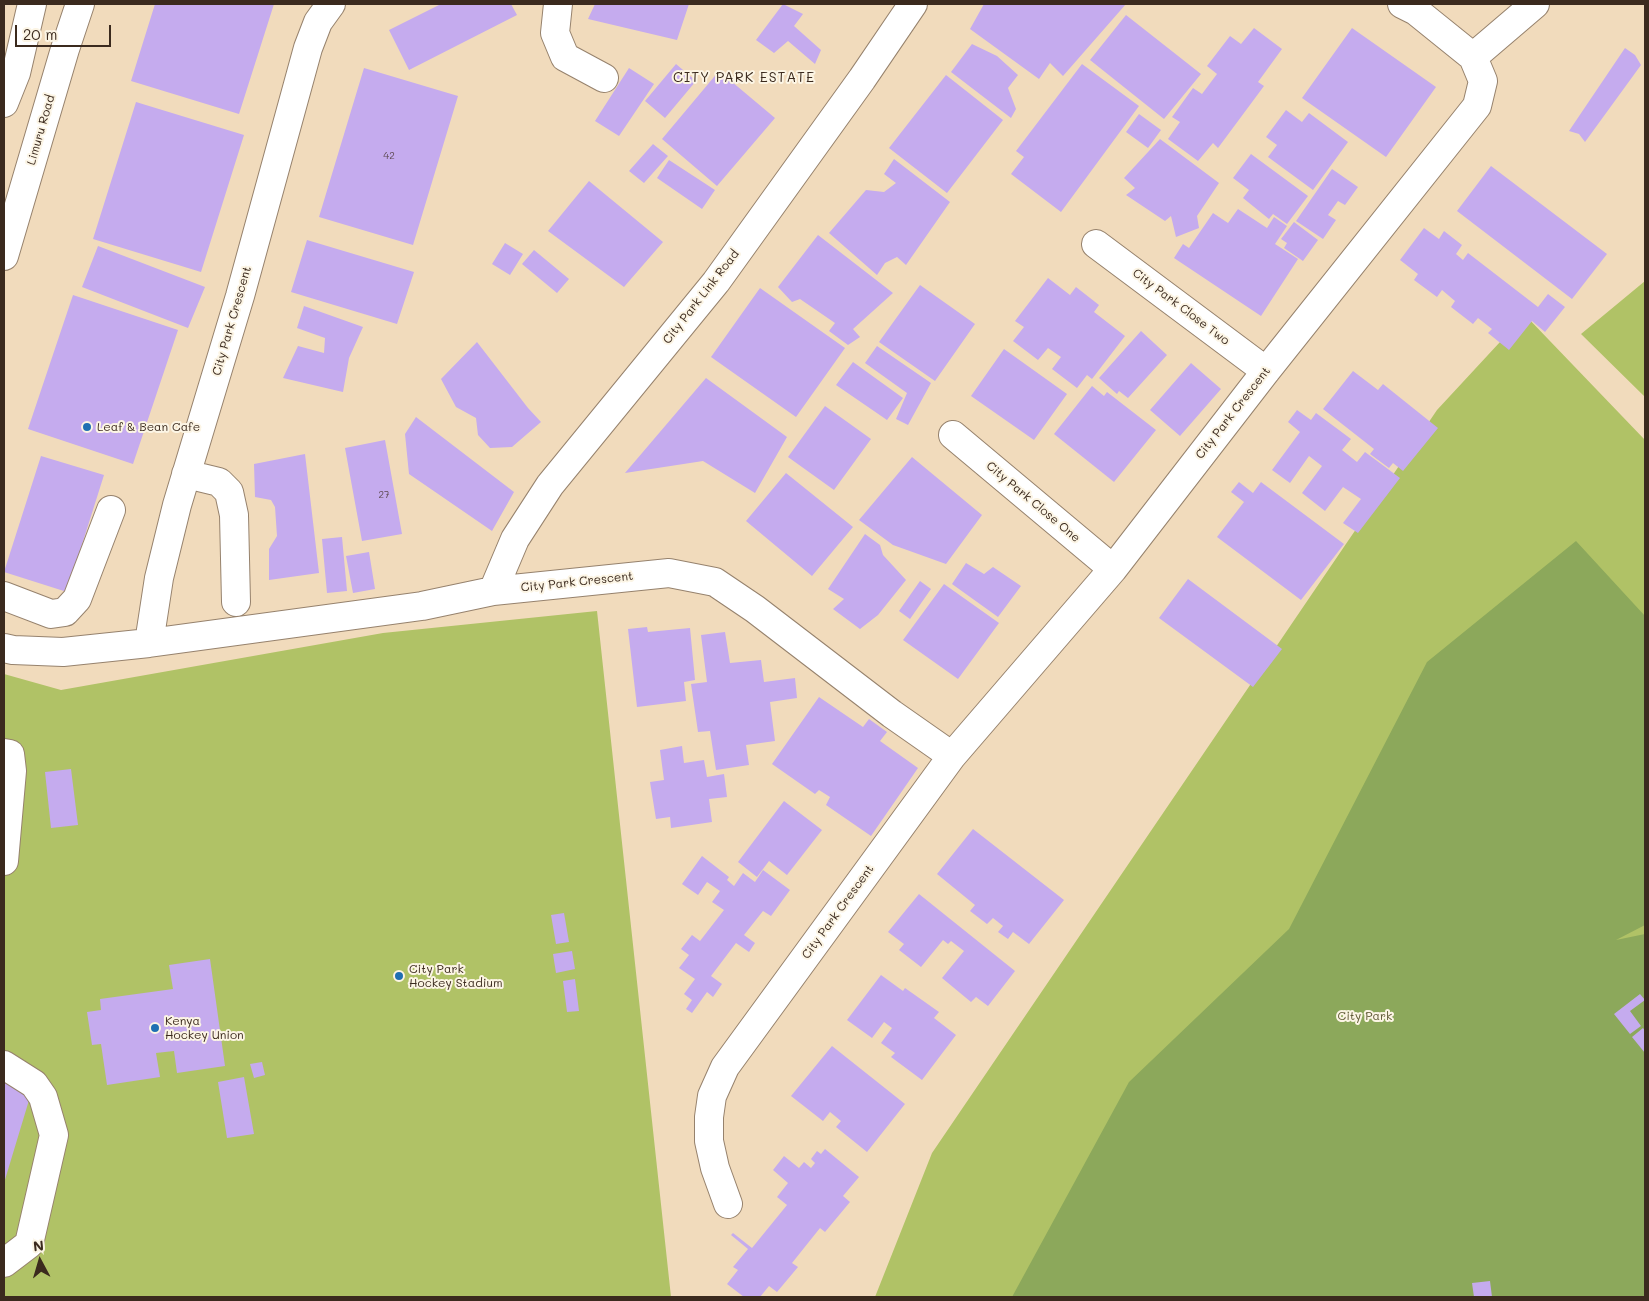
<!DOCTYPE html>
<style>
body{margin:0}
#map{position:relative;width:1649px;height:1301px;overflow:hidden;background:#f1dbbc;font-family:Mali,sans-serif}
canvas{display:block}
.frame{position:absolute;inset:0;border:5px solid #3b2a1e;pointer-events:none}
.north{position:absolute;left:15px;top:1236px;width:50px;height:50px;-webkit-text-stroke:4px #fcf5e5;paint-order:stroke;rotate:354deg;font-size:14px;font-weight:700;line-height:20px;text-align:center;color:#3b2a1e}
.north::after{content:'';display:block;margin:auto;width:18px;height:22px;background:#3b2a1e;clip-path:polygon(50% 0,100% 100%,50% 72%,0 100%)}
.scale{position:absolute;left:15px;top:25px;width:96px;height:22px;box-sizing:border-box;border:2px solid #3b2a1e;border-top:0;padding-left:6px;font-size:15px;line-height:18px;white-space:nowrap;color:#3b2a1e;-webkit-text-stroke:4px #fcf5e5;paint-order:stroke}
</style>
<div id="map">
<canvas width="1649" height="1301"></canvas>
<div class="frame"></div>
<div class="north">N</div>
<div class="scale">20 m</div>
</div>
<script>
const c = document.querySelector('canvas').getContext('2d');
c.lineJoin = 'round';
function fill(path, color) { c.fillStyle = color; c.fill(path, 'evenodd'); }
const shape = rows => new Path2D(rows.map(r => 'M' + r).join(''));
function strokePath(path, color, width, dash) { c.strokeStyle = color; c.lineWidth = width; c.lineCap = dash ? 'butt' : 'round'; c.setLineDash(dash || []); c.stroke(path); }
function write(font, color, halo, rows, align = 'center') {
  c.font = font + ' Mali,sans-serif'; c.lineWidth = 4; c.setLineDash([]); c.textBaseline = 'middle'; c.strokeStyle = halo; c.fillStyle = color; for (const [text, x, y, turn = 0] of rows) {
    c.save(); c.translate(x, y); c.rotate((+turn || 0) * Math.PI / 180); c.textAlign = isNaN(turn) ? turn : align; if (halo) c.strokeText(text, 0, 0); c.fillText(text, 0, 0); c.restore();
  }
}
const green = shape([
 [1645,281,1645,397,1581,334],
 [1525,315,1645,440,1645,1297,875,1297,932,1153,1437,410],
 [597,611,671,1297,4,1297,4,674,61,690,383,633]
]);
const forest = shape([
 [1576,541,1645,616,1645,925,1616,940,1645,934,1645,1297,1012,1297,1129,1082,1289,929,1427,662]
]);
const building = shape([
 [155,4,274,4,239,114,131,81],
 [441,4,511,4,517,15,409,70,389,30],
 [595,4,689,4,677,40,588,19],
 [783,4,803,14,794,26,821,50,815,64,788,41,774,53,756,40],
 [984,4,1126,4,1063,76,1050,63,1039,79,970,29],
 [1126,15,1201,74,1164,119,1090,60],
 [1254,28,1282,49,1258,82,1264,86,1218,148,1213,143,1198,161,1168,139,1180,122,1172,117,1193,88,1202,94,1217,74,1207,66,1230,36,1241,44],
 [1352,28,1436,87,1386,157,1302,98],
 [972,44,997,56,1018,75,1008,88,1016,109,1011,118,951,72],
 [1625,48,1635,55,1641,65,1585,142,1579,134,1569,131],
 [676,64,696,81,665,118,645,101],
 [1082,64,1139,106,1061,212,1011,174,1024,157,1016,151],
 [364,68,458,96,413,245,319,217],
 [629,68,654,84,619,136,595,121],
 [719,71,775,118,717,186,662,139],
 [946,75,1003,120,947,193,889,148],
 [136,102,244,135,201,272,93,239],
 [1286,110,1302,122,1309,113,1348,142,1313,190,1268,157,1277,145,1266,137],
 [1139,114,1161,130,1148,148,1126,132],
 [1160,139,1219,183,1197,216,1199,228,1176,237,1171,216,1165,221,1126,195,1135,188,1124,178],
 [653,144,668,156,644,183,629,171],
 [1251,154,1308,196,1287,224,1273,214,1269,219,1243,198,1249,190,1233,178],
 [894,159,950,202,906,265,897,257,885,263,877,275,829,233,866,190,884,192,896,183,884,174],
 [669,160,715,190,702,209,657,178],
 [1491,166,1607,254,1572,299,1457,211],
 [1332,169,1358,187,1345,205,1338,201,1328,215,1336,220,1323,239,1296,221],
 [589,181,663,242,624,287,548,231],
 [1238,209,1267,228,1274,217,1287,226,1275,244,1298,259,1261,316,1174,258,1183,244,1189,248,1213,213,1228,223],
 [1294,222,1318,240,1303,261,1284,248,1287,243,1281,239],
 [1424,228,1439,239,1444,231,1462,245,1456,254,1463,260,1468,253,1538,307,1548,294,1565,307,1545,332,1532,321,1509,350,1488,333,1492,329,1478,318,1473,324,1451,307,1455,301,1442,290,1437,297,1414,280,1418,274,1400,260],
 [818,235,893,293,853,329,860,337,848,345,829,331,835,323,800,299,792,302,778,287],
 [307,240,414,272,397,324,291,292],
 [505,243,523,254,510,275,492,264],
 [98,246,205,287,188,328,82,287],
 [534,250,569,279,557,293,522,264],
 [1048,278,1070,295,1076,287,1099,305,1094,312,1125,336,1092,379,1087,375,1077,388,1052,369,1061,357,1048,348,1038,360,1013,341,1024,327,1015,321],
 [920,285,975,324,935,381,879,342],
 [760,288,845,348,796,417,711,357],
 [73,295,178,330,133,464,28,429],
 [304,306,363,327,349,358,343,392,283,378,298,346,324,353,325,338,297,328],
 [1141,331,1167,355,1128,398,1119,391,1117,394,1099,378],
 [477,342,528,408,541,422,512,447,490,448,478,435,476,418,456,407,441,379],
 [877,346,931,383,908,425,896,419,907,393,865,363],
 [1004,349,1067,394,1034,440,971,396],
 [853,362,903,398,887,420,836,385],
 [1191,363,1221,389,1180,436,1150,410],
 [1353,371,1378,390,1383,384,1438,428,1403,471,1393,463,1389,468,1370,454,1374,449,1323,409],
 [706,378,787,437,755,493,703,461,625,473],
 [1092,386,1104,396,1107,392,1156,430,1114,482,1054,434],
 [825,406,871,439,834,490,788,457],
 [1297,410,1311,420,1316,413,1351,439,1342,450,1357,462,1365,452,1400,478,1358,533,1343,523,1361,499,1343,487,1325,511,1302,493,1322,466,1309,456,1290,483,1272,470,1300,432,1288,422],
 [416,417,514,492,492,531,409,474,405,434],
 [385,440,402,534,362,541,345,448],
 [305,454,319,573,269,580,269,549,277,536,275,507,271,500,255,497,254,464],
 [41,456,104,475,67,592,4,572],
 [912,457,982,515,946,564,893,545,859,520],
 [786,473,853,527,812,576,746,521],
 [1239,482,1253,493,1261,482,1344,544,1301,600,1217,537,1244,502,1231,492],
 [865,534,880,545,883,555,906,580,878,615,860,629,833,609,844,599,828,589],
 [342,537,347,591,327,593,322,539],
 [369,552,375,589,353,593,346,556],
 [966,563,984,574,993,567,1021,586,998,617,952,584],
 [1188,579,1282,649,1253,687,1159,618],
 [920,581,931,589,910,619,899,611],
 [944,584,999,623,958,679,903,640],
 [647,627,648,632,690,628,695,680,684,682,686,701,637,707,628,629],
 [725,632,730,663,761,660,764,682,795,678,797,698,770,702,775,741,746,745,749,765,716,770,710,731,698,732,691,684,707,682,701,635],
 [819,697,863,727,869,719,887,732,880,741,918,768,871,836,826,805,830,797,819,790,815,794,772,764],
 [682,746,684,763,704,760,707,777,724,774,727,797,709,799,712,822,671,828,670,817,656,819,650,782,664,780,660,750],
 [71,769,78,825,51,828,45,772],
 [784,801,822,830,787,875,769,861,757,877,738,862],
 [973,829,1064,900,1029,944,1013,932,1008,939,998,932,1003,926,993,918,987,924,970,911,975,905,937,874],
 [702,856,729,877,727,880,734,886,743,873,755,882,763,870,790,890,771,916,763,911,744,935,755,943,749,952,736,943,711,976,722,984,713,997,707,992,692,1013,686,1009,692,1000,684,994,695,979,679,968,689,955,681,949,692,935,700,941,724,910,712,902,720,891,707,882,698,895,682,884],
 [919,894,1015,971,988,1006,976,997,971,1002,942,978,964,951,951,941,948,944,943,940,921,967,899,950,904,944,888,932],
 [564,913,569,942,556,944,551,915],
 [572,951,575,969,556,973,553,954],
 [210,959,225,1066,177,1073,174,1051,156,1053,160,1077,107,1085,101,1044,92,1045,87,1012,101,1010,100,999,173,989,169,965],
 [881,975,903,991,905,988,939,1012,934,1018,956,1035,922,1080,891,1057,895,1053,881,1043,892,1028,884,1022,872,1038,847,1020],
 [575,979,579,1011,567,1012,563,981],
 [1640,994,1645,1000,1630,1011,1641,1026,1630,1034,1614,1014],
 [1643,1028,1645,1031,1645,1053,1632,1037],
 [832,1046,905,1104,867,1152,836,1127,841,1121,830,1112,823,1121,791,1096],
 [262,1062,265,1075,254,1078,250,1064],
 [244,1077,254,1134,227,1138,218,1082],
 [4,1078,33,1087,4,1183],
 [825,1149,859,1177,843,1196,850,1202,825,1232,820,1228,792,1263,798,1267,777,1292,769,1286,760,1297,744,1297,727,1284,738,1270,733,1267,748,1249,731,1235,733,1233,752,1248,787,1205,777,1197,788,1183,773,1170,784,1156,799,1168,804,1162,811,1168,815,1163,811,1159,817,1151,821,1154],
 [1490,1281,1492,1297,1474,1297,1472,1283]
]);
const minor = shape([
 [558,4,555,33,565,57,604,78],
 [1473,57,1535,4],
 [1096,244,1266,371],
 [953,435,1113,569],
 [186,474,219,482,229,492,234,515,236,602],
 [493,591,515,539,550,485,716,282,862,79,913,4],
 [4,596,51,614,65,612,77,599,111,510],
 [149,643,159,578,177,505,240,296,308,48,318,22,331,4],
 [4,648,13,650,63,652,149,643,422,606,493,591,669,573,715,582,755,609,892,714,952,756],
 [4,753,10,754,12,771,4,861],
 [4,1065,34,1084,43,1097,54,1135,29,1244,4,1263],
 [728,1204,715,1168,709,1141,709,1117,712,1096,725,1067,952,756,1113,569,1266,371,1477,106,1483,81,1473,57,1416,11,1402,4]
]);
const major = shape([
 [4,103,16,73,32,4],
 [4,256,65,49,80,4]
]);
const markers = [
 [87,427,5,"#1f6fb2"],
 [399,976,5,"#1f6fb2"],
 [155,1028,5,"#1f6fb2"]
];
const numberNames = [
 ["42",389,156],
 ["27",384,495]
];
const streetNames = [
 ["Limuru Road",41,130,-74],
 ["City Park Link Road",701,297,-52],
 ["City Park Close Two",1181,307,37],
 ["City Park Crescent",232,321,-74],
 ["City Park Crescent",1233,413,-52],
 ["City Park Close One",1033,502,40],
 ["City Park Crescent",577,582,-6],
 ["City Park Crescent",838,912,-54]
];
const poiNames = [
 ["Leaf & Bean Cafe",97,427],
 ["City Park",409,969],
 ["Hockey Stadium",409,983],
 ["Kenya",165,1021],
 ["Hockey Union",165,1035]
];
const parkNames = [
 ["City Park",1365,1016]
];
const neighbourhoodNames = [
 ["CITY PARK ESTATE",744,78]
];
fill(green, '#b0c266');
fill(forest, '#8ca85b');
fill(building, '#c5abee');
strokePath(minor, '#96826d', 30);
strokePath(major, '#96826d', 30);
strokePath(minor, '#fff', 28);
strokePath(major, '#fff', 28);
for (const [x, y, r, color] of markers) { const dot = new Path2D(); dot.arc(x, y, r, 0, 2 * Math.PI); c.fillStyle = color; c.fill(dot); strokePath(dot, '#fcf5e5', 2); }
write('10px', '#5e4a52', null, numberNames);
write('12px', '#3b2a1e', '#fcf5e5', streetNames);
write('12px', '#3b2a1e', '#fcf5e5', poiNames, 'left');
write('12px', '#5e5834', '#fcf5e5', parkNames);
c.letterSpacing = '1px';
write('14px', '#3b2a1e', '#fcf5e5', neighbourhoodNames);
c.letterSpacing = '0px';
</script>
